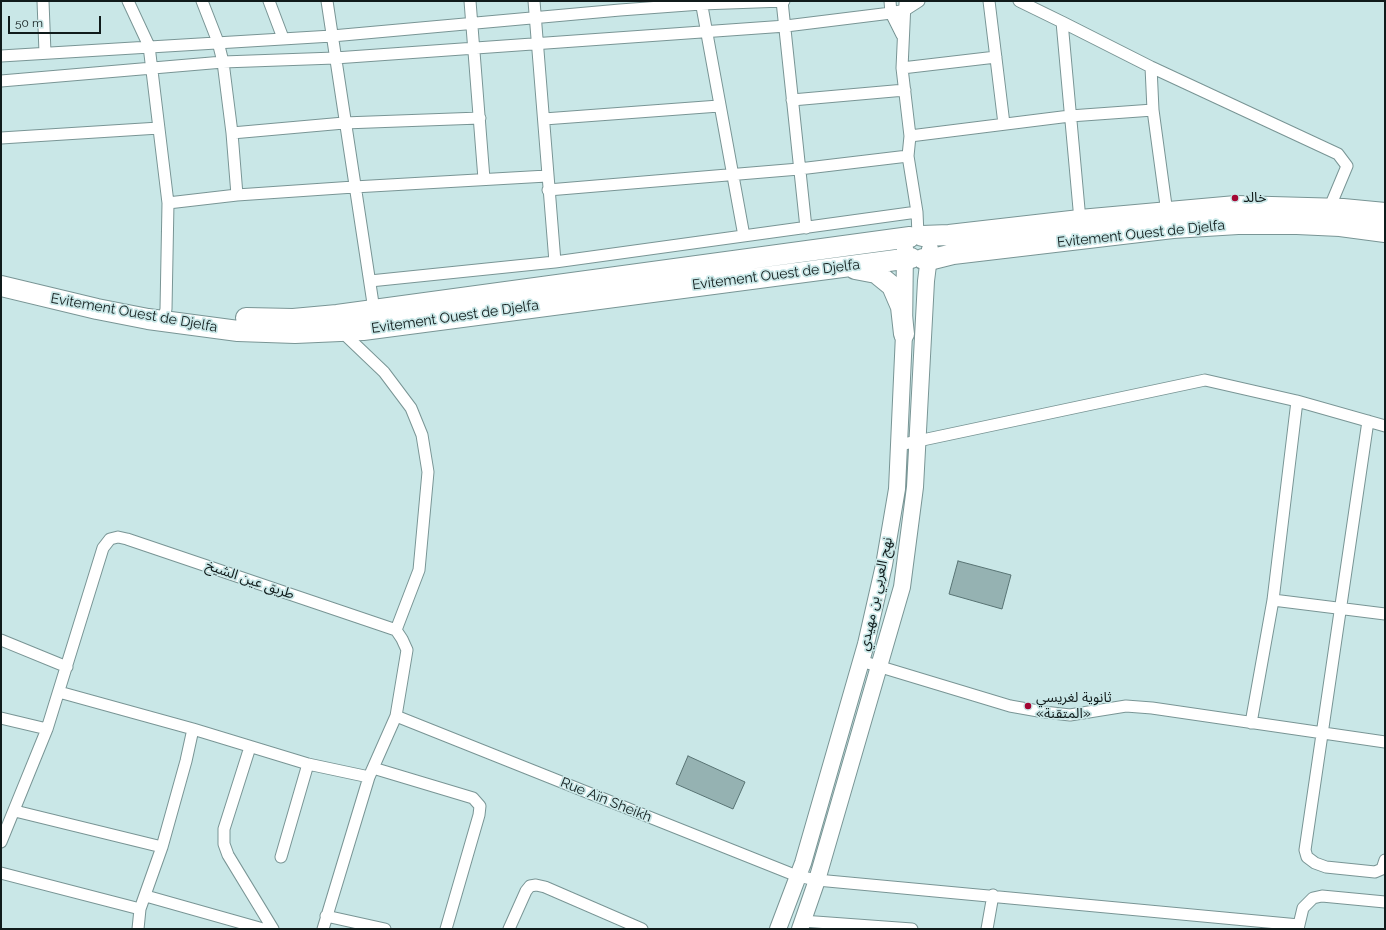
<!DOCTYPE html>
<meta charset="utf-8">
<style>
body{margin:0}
#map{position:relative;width:1386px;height:930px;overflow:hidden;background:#c9e7e7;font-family:Raleway,sans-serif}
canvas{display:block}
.frame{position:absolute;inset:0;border:2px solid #101b1b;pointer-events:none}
.scale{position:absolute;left:8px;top:16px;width:93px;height:18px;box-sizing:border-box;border:2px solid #101b1b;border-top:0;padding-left:5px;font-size:12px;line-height:14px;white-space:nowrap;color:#101b1b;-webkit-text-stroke:3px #c9e7e7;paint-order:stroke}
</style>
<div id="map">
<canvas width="1386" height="930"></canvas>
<div class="frame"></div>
<div class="scale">50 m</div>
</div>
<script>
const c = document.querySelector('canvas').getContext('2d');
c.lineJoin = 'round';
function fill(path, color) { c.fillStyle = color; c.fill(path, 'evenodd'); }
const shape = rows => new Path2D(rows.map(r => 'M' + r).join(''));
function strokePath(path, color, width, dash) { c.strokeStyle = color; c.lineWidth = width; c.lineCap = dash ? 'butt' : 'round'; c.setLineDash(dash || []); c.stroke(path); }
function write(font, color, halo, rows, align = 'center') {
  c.font = font + ' Raleway,"Noto Sans Arabic",sans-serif'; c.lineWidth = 3.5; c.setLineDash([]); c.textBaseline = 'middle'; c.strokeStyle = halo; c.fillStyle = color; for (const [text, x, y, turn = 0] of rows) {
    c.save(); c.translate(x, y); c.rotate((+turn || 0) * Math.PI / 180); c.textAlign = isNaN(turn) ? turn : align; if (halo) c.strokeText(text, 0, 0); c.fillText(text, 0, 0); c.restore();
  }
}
const building = shape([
 [958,561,1011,575,1002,609,949,594,958,561],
 [688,756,745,782,733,809,676,784,688,756]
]);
const street = shape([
 [43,1,45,53],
 [128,1,149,46,168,203,166,309,163,321],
 [202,1,218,42,223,62,232,133,237,195],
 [269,1,283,38],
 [327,1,374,310],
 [470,1,484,179],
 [534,1,555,262],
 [701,1,744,236],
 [782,1,806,228],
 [890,1,891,13,902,35],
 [989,1,1004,124],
 [1019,1,1062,22],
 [905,3,902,68,910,136,908,156,917,212,918,235],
 [1,56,332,36,620,10,701,4,784,1],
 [1151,67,1153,110,1167,213],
 [902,68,996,57],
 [1,81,223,62,335,58,786,26,891,13,905,10,919,1],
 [792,100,905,90],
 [544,119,719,106],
 [232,133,344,123,480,118],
 [910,136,1070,116,1153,110],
 [1,138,159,128],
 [548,190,799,169,908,156],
 [168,203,237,195,354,187,547,176],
 [1080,220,1062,22,1151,67,1338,154,1347,166,1329,209],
 [370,281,555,262,917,212],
 [340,330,384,372,411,408,422,435,428,472,419,570,396,630],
 [1368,421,1305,850,1307,857,1315,863,1326,867,1375,872,1382,869,1385,860],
 [899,445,1205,380,1297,401,1385,426],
 [1273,600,1385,614],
 [1,640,67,667],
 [861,661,1010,706,1044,712,1070,715,1126,706,1152,708,1385,742],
 [59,692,193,729,308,764,369,777],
 [396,716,797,876,817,880,1299,925],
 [1,718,47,729],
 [1251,723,1273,600,1297,401],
 [250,747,224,829,224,844,228,855,273,929],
 [373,768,473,798,480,806,479,815,446,929],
 [15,811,162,847],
 [1,842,47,729,103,548,110,539,118,537,127,539,396,630,402,639,407,650,396,716,369,777,323,929],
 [281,857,308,764],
 [1,873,140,909],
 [146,896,263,929],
 [326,916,385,929],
 [802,921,912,929],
 [138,929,140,909,162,847,186,761,193,729],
 [509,929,526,891,530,886,536,885,545,887,642,929],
 [987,929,993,895],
 [1298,929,1303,908,1313,898,1322,896,1385,902]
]);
const secondary = shape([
 [778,929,803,863,866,644,884,565,897,489,904,334,905,248],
 [800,929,817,880,902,587,915,487,926,281,930,249]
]);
const highway = shape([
 [922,236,949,235,1080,220,1236,206,1343,209,1385,213],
 [923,259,929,260,953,254,1173,228,1238,224,1297,224,1340,226,1385,232],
 [855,269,876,273,892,286,901,307,904,334],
 [1,286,97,309,148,319,238,331,295,333,363,330,911,258],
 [246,318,293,319,337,315,910,237]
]);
const markers = [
 [1235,198,4,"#a30633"],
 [1028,706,4,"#a30633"]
];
const poiNames = [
 ["خالد",1243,198],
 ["ثانوية لغريسي",1036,698],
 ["«المتقنة»",1036,714]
];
const streetNames = [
 ["Evitement Ouest de Djelfa",1141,234,-6],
 ["Evitement Ouest de Djelfa",776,275,-7],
 ["Evitement Ouest de Djelfa",134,313,10],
 ["Evitement Ouest de Djelfa",455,317,-8],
 ["طريق عين الشيخ",250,580,19],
 ["نهج العربي بن مهيدي",876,594,-78],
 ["Rue Aïn Sheikh",606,800,22]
];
fill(building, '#95b2b2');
strokePath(building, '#587373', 1);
strokePath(street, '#799595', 13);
strokePath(secondary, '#799595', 18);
strokePath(highway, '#799595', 22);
strokePath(street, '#fff', 11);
strokePath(secondary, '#fff', 16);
strokePath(highway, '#fff', 20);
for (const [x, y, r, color] of markers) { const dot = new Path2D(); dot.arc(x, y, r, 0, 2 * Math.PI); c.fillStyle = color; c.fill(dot); strokePath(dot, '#c9e7e7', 1.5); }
write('14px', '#101b1b', '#c9e7e7', poiNames, 'left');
write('14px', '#101b1b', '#c9e7e7', streetNames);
</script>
